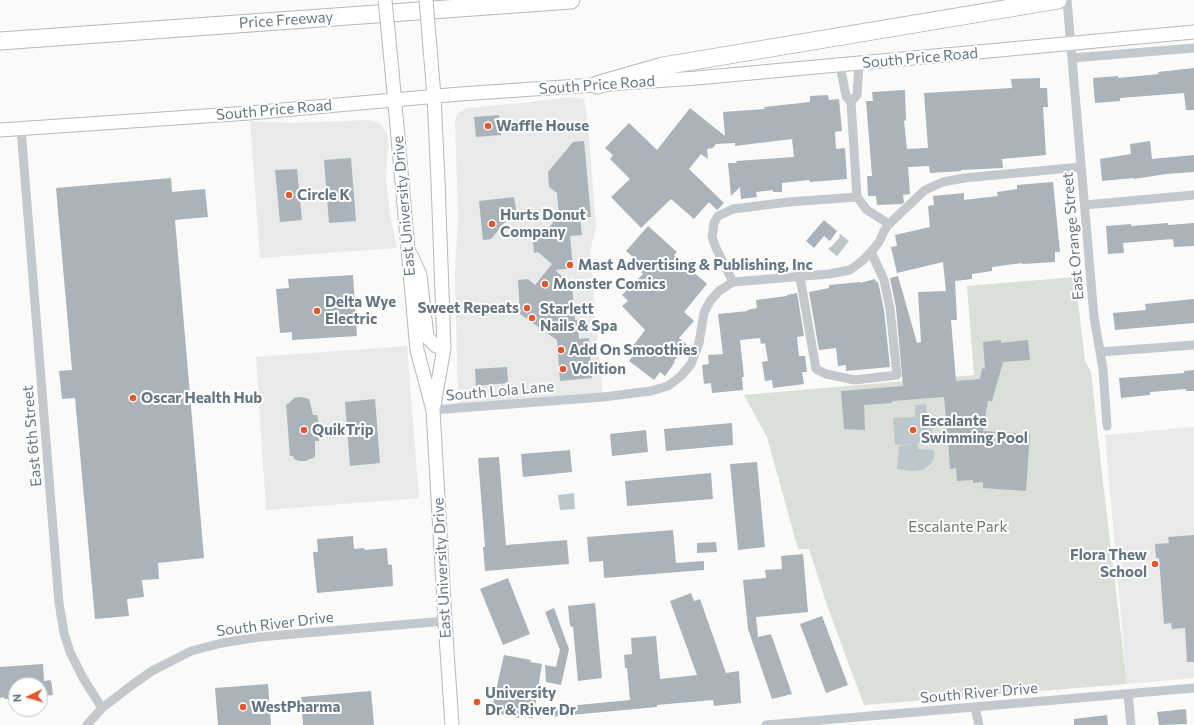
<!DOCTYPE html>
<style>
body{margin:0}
#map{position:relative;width:1194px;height:725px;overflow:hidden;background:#fafaf8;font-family:Commissioner,sans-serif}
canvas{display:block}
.north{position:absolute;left:8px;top:677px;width:40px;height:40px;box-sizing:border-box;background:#fff;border:1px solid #c1c8cd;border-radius:50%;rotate:265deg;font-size:11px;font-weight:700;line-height:16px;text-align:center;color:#657683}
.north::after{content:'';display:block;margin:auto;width:14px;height:18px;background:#e4572e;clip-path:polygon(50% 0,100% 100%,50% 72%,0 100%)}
</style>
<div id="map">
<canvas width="1194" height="725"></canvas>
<div class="north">N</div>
</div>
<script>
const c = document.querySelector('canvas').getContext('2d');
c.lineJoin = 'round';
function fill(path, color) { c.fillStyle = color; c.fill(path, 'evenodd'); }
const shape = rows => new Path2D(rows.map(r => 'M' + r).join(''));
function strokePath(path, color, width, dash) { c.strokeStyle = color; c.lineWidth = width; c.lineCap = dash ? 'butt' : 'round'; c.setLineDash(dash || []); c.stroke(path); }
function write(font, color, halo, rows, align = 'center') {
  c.font = font + ' Commissioner,sans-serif'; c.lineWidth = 4; c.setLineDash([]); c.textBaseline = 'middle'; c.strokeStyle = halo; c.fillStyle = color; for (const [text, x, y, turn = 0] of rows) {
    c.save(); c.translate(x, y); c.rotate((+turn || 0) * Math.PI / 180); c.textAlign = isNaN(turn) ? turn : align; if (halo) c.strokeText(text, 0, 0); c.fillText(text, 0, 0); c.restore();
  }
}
const built = shape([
 [572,97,584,99,588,125,596,227,590,252,603,397,458,408,455,273,458,218,455,120,458,113,466,108,522,103],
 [369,120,379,123,385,130,388,136,388,143,386,178,390,215,397,248,260,258,250,121,289,123],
 [407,346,419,498,266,510,256,357],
 [1194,427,1194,678,1127,684,1105,435]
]);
const green = shape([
 [1075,277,1085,361,1091,372,1101,465,1127,684,864,705,828,608,809,549,798,549,767,437,744,395,974,375,967,286]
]);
const water = shape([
 [840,234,849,241,837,256,828,249,830,247,831,247,840,237,839,236],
 [926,404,927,416,931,416,933,442,918,443,918,449,934,450,935,455,931,464,923,470,913,471,897,469,899,446,912,444,895,445,893,418,915,417,915,405],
 [574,493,575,509,560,510,558,495]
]);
const building = shape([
 [1194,68,1194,110,1186,110,1184,93,1120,98,1120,101,1095,103,1093,78,1118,76,1118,78,1159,74,1158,72],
 [1040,78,1040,88,1047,88,1048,107,1043,107,1046,155,1002,159,1003,168,961,170,961,171,930,173,929,166,908,167,910,194,903,195,904,202,902,204,877,205,876,196,868,196,867,176,872,176,866,101,873,101,872,92,905,90,906,120,904,121,907,149,928,148,924,93,1012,88,1011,79],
 [828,95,829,100,839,99,842,131,835,132,836,149,845,148,847,179,810,182,809,180,782,183,782,192,773,192,773,190,756,192,757,197,741,199,740,187,731,196,728,163,737,163,736,161,794,157,792,139,735,146,735,143,716,144,713,148,707,149,708,159,701,154,689,169,724,203,717,210,709,202,694,219,671,199,641,228,611,197,630,179,610,159,613,155,605,148,629,123,657,150,690,108,725,136,723,112,765,109,764,107,810,102,810,96],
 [499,115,501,135,476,137,474,117],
 [584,141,591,217,580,218,582,235,570,236,573,268,555,270,572,285,575,320,577,320,579,339,589,338,592,378,560,381,557,340,520,314,518,280,528,279,535,285,552,264,538,252,534,253,533,242,537,241,559,216,557,193,549,187,548,172,573,142],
 [1150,141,1152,159,1194,155,1194,172,1166,174,1134,179,1134,178,1102,181,1100,159,1131,154,1130,144],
 [351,158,356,221,329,223,324,160],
 [297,169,302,220,280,222,275,170],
 [171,178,172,192,205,189,208,217,175,220,204,558,158,563,159,579,142,580,144,597,127,599,129,616,95,619,75,398,62,399,59,371,72,370,56,188],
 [1053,182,1060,252,1055,252,1055,262,1022,264,1022,263,992,267,992,271,972,274,972,279,955,281,957,320,951,320,956,381,980,379,982,368,985,369,983,342,1001,340,1001,343,1028,340,1030,360,1003,362,992,401,988,401,983,431,1030,434,1026,491,983,488,983,482,973,483,973,480,957,481,956,468,950,469,948,438,944,439,943,429,947,429,944,397,892,401,892,403,864,405,865,430,844,429,841,391,903,386,896,308,890,278,898,276,917,343,921,342,918,292,946,291,943,262,897,273,891,247,897,246,895,235,930,227,928,206,934,205,933,196,964,193,964,200,998,196,997,192,1017,189,1017,185],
 [514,197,516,209,491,239,483,240,479,201],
 [824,220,837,231,830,241,824,236,814,248,806,241],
 [1168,223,1168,225,1194,223,1194,246,1174,247,1173,239,1123,243,1124,253,1108,254,1106,226,1131,224,1131,226],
 [648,226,677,252,674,255,707,284,684,312,694,321,679,338,687,345,674,361,675,362,665,376,660,372,654,380,629,361,635,353,630,350,645,330,622,306,628,301,622,295,643,274,629,261,633,257,626,251],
 [353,275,357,336,292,340,292,332,280,333,276,289,289,288,288,279],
 [875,279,876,282,878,282,884,310,890,367,846,371,846,365,838,366,836,348,819,350,809,292,829,288,829,285,860,282,860,283],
 [797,293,804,336,797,337,799,356,805,356,807,372,802,372,804,384,773,388,772,380,765,381,762,362,768,361,765,343,761,344,760,338,740,340,744,377,742,377,743,390,712,393,711,383,704,384,702,365,709,364,708,355,723,354,718,314,748,311,747,310,757,308,756,300,787,296,787,295],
 [1194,299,1194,323,1115,330,1113,313,1146,310,1145,304],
 [507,367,508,383,476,386,475,369],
 [1194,370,1194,391,1186,391,1186,389,1150,392,1150,395,1121,398,1119,378,1184,373,1184,371],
 [300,397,309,399,313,415,317,415,320,428,319,441,315,441,315,457,305,461,299,461,294,459,293,456,290,456,286,404,288,404,294,398],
 [375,399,380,463,350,466,345,402],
 [732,423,733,445,666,451,664,429],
 [646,430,648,452,612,456,610,434],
 [570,450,572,472,523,477,521,454],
 [499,457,506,545,567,540,569,564,485,571,483,547,485,547,478,458],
 [757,462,765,547,738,550,730,464],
 [711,473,713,499,627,506,625,481],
 [673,530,676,563,704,561,704,570,604,578,603,561,589,562,587,537],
 [1194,535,1194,662,1187,662,1185,628,1172,629,1171,623,1164,624,1159,558,1156,558,1155,544,1169,543,1168,537],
 [353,536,354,549,364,548,365,550,387,548,388,564,392,565,393,586,317,593,313,552,318,552,317,539],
 [716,542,717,552,697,553,697,543],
 [803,554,808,612,756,617,758,637,771,634,792,694,772,699,748,629,743,580,766,578,765,570,782,569,781,556],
 [508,578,530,634,503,645,480,589],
 [691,593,694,601,700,599,726,673,739,671,741,703,714,706,713,700,657,705,657,707,549,717,548,708,630,700,627,668,625,668,624,655,632,654,631,638,656,636,660,679,697,675,670,601],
 [595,603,602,678,578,681,573,627,570,626,568,606],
 [554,608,569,649,561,685,546,682,545,665,556,667,560,650,545,612],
 [822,616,848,685,826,693,800,624],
 [504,655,531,660,530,662,542,664,533,718,520,716,519,718,491,712],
 [43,664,44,681,51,680,53,695,40,696,40,685,16,685,16,698,4,699,4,697,0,698,0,667],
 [268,684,271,725,218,725,215,688],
 [371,691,374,725,303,725,301,697],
 [1186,709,1187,724,1159,725,1157,712],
 [1107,715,1108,725,1074,725,1074,719]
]);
const street = shape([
 [1067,0,1094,317,1103,369,1107,426],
 [1073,58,1194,48],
 [840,65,846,96,851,102,857,95,859,64],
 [851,102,857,197],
 [21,129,59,603,64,633,70,652,83,678,102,708],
 [1085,205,1194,195],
 [800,277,816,369,826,374,855,380,897,375,890,309,884,280,871,252],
 [733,282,716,248,712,237,714,223,718,216,733,209,789,202,857,197,867,210,889,224,925,190,943,182,964,178,1081,167],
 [1100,352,1194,345],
 [433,410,603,397,651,391,668,386,681,376,691,364,699,343,704,313,710,301,719,291,733,282,829,274,850,270,862,261,871,252,879,242,884,231,889,224],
 [1128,694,1131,725],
 [975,707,979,725],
 [87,725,102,708,132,685,152,671,191,651,222,643,259,637,445,621],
 [766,725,1194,688]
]);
const secondary = shape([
 [430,48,434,96,438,181,444,348,434,405],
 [392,71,417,350,433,410,445,621,452,725],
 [0,130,249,113,460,94,697,78,1194,32],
 [411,255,420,275,427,337,436,346,444,348]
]);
const highway = shape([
 [0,41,571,0],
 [597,85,663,66,1058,0]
]);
const secondaryBridge = shape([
 [385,0,392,71],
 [426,0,430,48]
]);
const markers = [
 [488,126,4,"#e4572e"],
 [289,195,4,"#e4572e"],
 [492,224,4,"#e4572e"],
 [570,265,4,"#e4572e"],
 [545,284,4,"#e4572e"],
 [527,308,4,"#e4572e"],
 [317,311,4,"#e4572e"],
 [532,318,4,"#e4572e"],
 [561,350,4,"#e4572e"],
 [563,369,4,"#e4572e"],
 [133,398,4,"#e4572e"],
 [304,430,4,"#e4572e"],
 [913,430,4,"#e4572e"],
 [1155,564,4,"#e4572e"],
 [477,702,4,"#e4572e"],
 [243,707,4,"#e4572e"]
];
const streetNames = [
 ["Price Freeway",286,20,-4],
 ["South Price Road",920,58,-5],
 ["South Price Road",597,85,-4],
 ["South Price Road",274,110,-5],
 ["East University Drive",404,206,-95],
 ["East Orange Street",1073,236,-95],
 ["South Lola Lane",500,391,-5],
 ["East 6th Street",32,436,-95],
 ["East University Drive",442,568,-93],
 ["South River Drive",275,624,-7],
 ["South River Drive",979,693,-5]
];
const poiNames = [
 ["Waffle House",496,126],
 ["Circle K",297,195],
 ["Hurts Donut",500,215],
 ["Company",500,232],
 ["Mast Advertising & Publishing, Inc",578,265],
 ["Monster Comics",553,284],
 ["Delta Wye",325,302],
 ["Electric",325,319],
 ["Sweet Repeats",519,308,"right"],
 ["Starlett",540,309],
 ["Nails & Spa",540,326],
 ["Add On Smoothies",569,350],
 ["Volition",571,369],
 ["Oscar Health Hub",141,398],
 ["Escalante",921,421],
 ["Swimming Pool",921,438],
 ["QuikTrip",312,430],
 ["Flora Thew",1147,555,"right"],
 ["School",1147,572,"right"],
 ["University",485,693],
 ["Dr & River Dr",485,710],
 ["WestPharma",251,707]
];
const parkNames = [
 ["Escalante Park",958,527]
];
fill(built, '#e8e9e9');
fill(green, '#dadfd7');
fill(water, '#bbc7cb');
fill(building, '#aab3b9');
strokePath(secondary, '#b3babf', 15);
strokePath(highway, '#b4b9bd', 19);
strokePath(street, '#c3c8cc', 9);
strokePath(secondary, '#fff', 13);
strokePath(highway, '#fff', 17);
strokePath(secondaryBridge, '#b3babf', 15, []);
strokePath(secondaryBridge, '#fff', 13);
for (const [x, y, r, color] of markers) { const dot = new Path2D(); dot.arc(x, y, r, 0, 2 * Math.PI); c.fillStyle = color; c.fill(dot); strokePath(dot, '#fff', 1.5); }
write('15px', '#657683', '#fff', streetNames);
write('bold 15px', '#657683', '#fff', poiNames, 'left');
write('15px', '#687a64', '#fff', parkNames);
</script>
